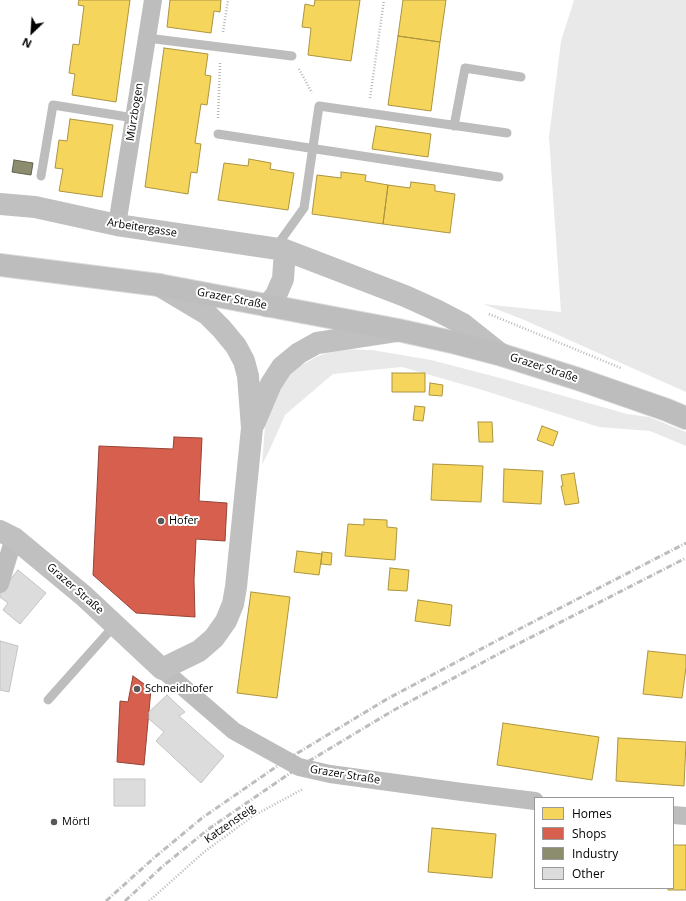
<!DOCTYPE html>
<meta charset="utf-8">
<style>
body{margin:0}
#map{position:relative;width:686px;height:901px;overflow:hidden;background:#fff;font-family:"Open Sans",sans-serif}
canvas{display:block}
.legend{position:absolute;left:534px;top:797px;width:140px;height:92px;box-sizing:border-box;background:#fff;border:1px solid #999;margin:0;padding:5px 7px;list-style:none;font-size:12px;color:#000}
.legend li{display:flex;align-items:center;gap:8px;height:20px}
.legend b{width:20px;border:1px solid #999}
.north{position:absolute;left:12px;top:12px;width:40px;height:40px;-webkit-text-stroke:3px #fff;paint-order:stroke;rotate:205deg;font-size:11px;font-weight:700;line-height:16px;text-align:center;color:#000}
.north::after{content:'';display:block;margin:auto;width:14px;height:18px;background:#000;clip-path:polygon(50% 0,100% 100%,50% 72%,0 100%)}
</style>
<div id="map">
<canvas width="686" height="901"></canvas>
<ul class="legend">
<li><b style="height:11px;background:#f6d55c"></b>Homes</li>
<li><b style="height:11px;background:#d6604d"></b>Shops</li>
<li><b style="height:11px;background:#8c8c6e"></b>Industry</li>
<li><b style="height:11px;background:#dcdcdc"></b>Other</li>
</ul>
<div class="north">N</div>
</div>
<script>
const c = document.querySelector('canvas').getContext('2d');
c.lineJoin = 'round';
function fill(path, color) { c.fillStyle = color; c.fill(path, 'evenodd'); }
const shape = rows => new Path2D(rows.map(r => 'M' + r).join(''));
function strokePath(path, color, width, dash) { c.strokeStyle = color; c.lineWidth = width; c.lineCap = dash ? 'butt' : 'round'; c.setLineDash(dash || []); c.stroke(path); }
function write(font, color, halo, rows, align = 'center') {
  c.font = font + ' "Open Sans",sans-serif'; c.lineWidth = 4; c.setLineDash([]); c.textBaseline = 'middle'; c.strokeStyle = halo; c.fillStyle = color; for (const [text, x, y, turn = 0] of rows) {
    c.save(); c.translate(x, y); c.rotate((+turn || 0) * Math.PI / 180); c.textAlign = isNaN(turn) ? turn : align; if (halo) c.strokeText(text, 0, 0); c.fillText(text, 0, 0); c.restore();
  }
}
const green = shape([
 [574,0,686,0,686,392,522,319,483,304,561,312,549,137,561,41],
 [337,349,372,350,431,360,504,379,627,414,649,417,686,432,686,446,650,431,599,427,479,389,402,367,333,374,285,415,270,449,262,465,266,413,276,392,295,369,318,356]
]);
const homes = shape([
 [79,0,130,0,116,102,72,95,75,74,69,73,73,44,79,45,84,6,78,5,79,0],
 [170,0,221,0,220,12,214,11,211,33,167,27,170,0],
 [315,0,360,0,351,61,308,55,311,28,302,27,305,4,314,6,315,0],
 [403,0,446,0,440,42,398,36,403,0],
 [398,36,440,42,431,111,388,105,398,36],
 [164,48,208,54,205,75,211,76,207,105,201,104,195,143,201,144,197,173,191,172,188,194,145,187,164,48],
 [70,119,113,125,102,197,59,191,63,169,55,168,59,140,67,141,70,119],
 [376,126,431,134,428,157,372,149,376,126],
 [249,159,271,163,270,169,294,173,288,210,218,200,224,163,248,166,249,159],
 [341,172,366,175,365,181,388,185,383,224,312,214,317,175,341,178,341,172],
 [411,182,435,185,435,191,455,194,450,233,383,224,388,185,410,188,411,182],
 [392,373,425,373,425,392,392,392,392,373],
 [430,383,443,385,442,396,429,395,430,383],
 [415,406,425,407,423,421,413,420,415,406],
 [478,422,492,422,493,442,479,442,478,422],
 [542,426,558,432,553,446,537,440,542,426],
 [433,464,483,466,481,502,431,500,433,464],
 [504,469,543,471,541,504,503,502,504,469],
 [574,473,579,503,565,505,561,486,563,486,561,475,574,473],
 [364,519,387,520,387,527,397,528,395,560,345,556,348,524,364,525,364,519],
 [297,551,322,554,319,575,294,572,297,551],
 [322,552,332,553,331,565,321,564,322,552],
 [390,568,409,570,407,591,388,590,390,568],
 [251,592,290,597,277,698,237,693,251,592],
 [418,600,452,605,450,626,415,621,418,600],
 [648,651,686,655,686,667,682,698,643,694,648,651],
 [503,723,599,737,592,780,497,765,503,723],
 [618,738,686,742,684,786,616,781,618,738],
 [432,828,496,834,492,878,428,872,432,828],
 [673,845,686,845,686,890,668,890,668,888,673,888,673,845]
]);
const shops = shape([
 [174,437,202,438,199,501,227,503,225,541,196,539,194,580,195,617,136,613,93,575,99,446,173,449,174,437],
 [133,676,151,689,144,765,117,762,120,701,128,702,133,676]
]);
const industry = shape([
 [14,160,33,163,31,175,12,172,14,160]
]);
const building = shape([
 [18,570,46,593,20,624,3,610,8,603,0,597,0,592,18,570],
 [0,641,18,646,9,692,0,690,0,641],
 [167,695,185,712,179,716,224,756,201,783,156,741,164,732,149,719,149,712,167,695],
 [114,779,145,779,145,806,114,806,114,779]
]);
const path = shape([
 [223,32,228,0],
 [299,69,312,93],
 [370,98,384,0],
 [218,118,220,63],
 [489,314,621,368],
 [149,901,204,852,253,816,303,789]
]);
const lane = shape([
 [147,38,292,56],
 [454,126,465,68,521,77],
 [218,134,499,177],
 [41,176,53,105,134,118],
 [276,247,304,208,319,106,507,133],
 [48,700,115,625]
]);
const street = shape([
 [117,225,153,0],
 [0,584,14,538],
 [162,669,234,731,299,767,330,774,462,792,535,801],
 [673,815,686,816]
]);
const secondary = shape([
 [0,204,35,207,117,225,285,250,405,296,436,310,463,324,502,355],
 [267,306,276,295,283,279,285,250],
 [254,424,271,384,282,367,299,353,317,343,396,331],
 [0,531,14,538,84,596,162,669,199,651,214,638,226,621,233,604,236,587,252,428,248,376,244,361,236,346,221,328,207,314,160,286]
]);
const primary = shape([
 [159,285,398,330,452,342,502,355,578,379,667,410,686,418]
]);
const highway = shape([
 [0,265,159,285]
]);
const rail = shape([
 [106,901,155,857,202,818,286,760,387,699,498,640,686,543],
 [125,901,163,866,210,828,299,767,394,710,504,651,686,558]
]);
const markers = [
 [161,521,4,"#595959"],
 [137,689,4,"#595959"],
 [54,822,4,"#595959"]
];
const streetNames = [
 ["Mürzbogen",135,112,-81],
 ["Arbeitergasse",142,228,9],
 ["Grazer Straße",232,299,11],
 ["Grazer Straße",544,368,18],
 ["Grazer Straße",75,589,41],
 ["Grazer Straße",345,775,9],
 ["Katzensteig",230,824,-35]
];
const poiNames = [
 ["Hofer",169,521],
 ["Schneidhofer",145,689],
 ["Mörtl",62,822]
];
fill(green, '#e9e9e9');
fill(homes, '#f6d55c');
strokePath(homes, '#ac9540', 1);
fill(shops, '#d6604d');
strokePath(shops, '#964336', 1);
fill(industry, '#8c8c6e');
strokePath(industry, '#62624d', 1);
fill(building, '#dcdcdc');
strokePath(building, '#c4c4c4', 1);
strokePath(primary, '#dbdbdb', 24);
strokePath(highway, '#dbdbdb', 24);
strokePath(path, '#b8b8b8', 2.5, [1, 2]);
strokePath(lane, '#bdbdbd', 9);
strokePath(street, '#bdbdbd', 18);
strokePath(secondary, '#c0c0c0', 22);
strokePath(primary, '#bdbdbd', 22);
strokePath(highway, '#bdbdbd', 22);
strokePath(rail, '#bdbdbd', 3, [6, 2, 1, 2]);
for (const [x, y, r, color] of markers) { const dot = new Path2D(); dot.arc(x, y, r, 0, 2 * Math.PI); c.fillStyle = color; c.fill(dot); strokePath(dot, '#fff', 1.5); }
write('11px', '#000', '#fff', streetNames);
write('11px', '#000', '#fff', poiNames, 'left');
</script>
